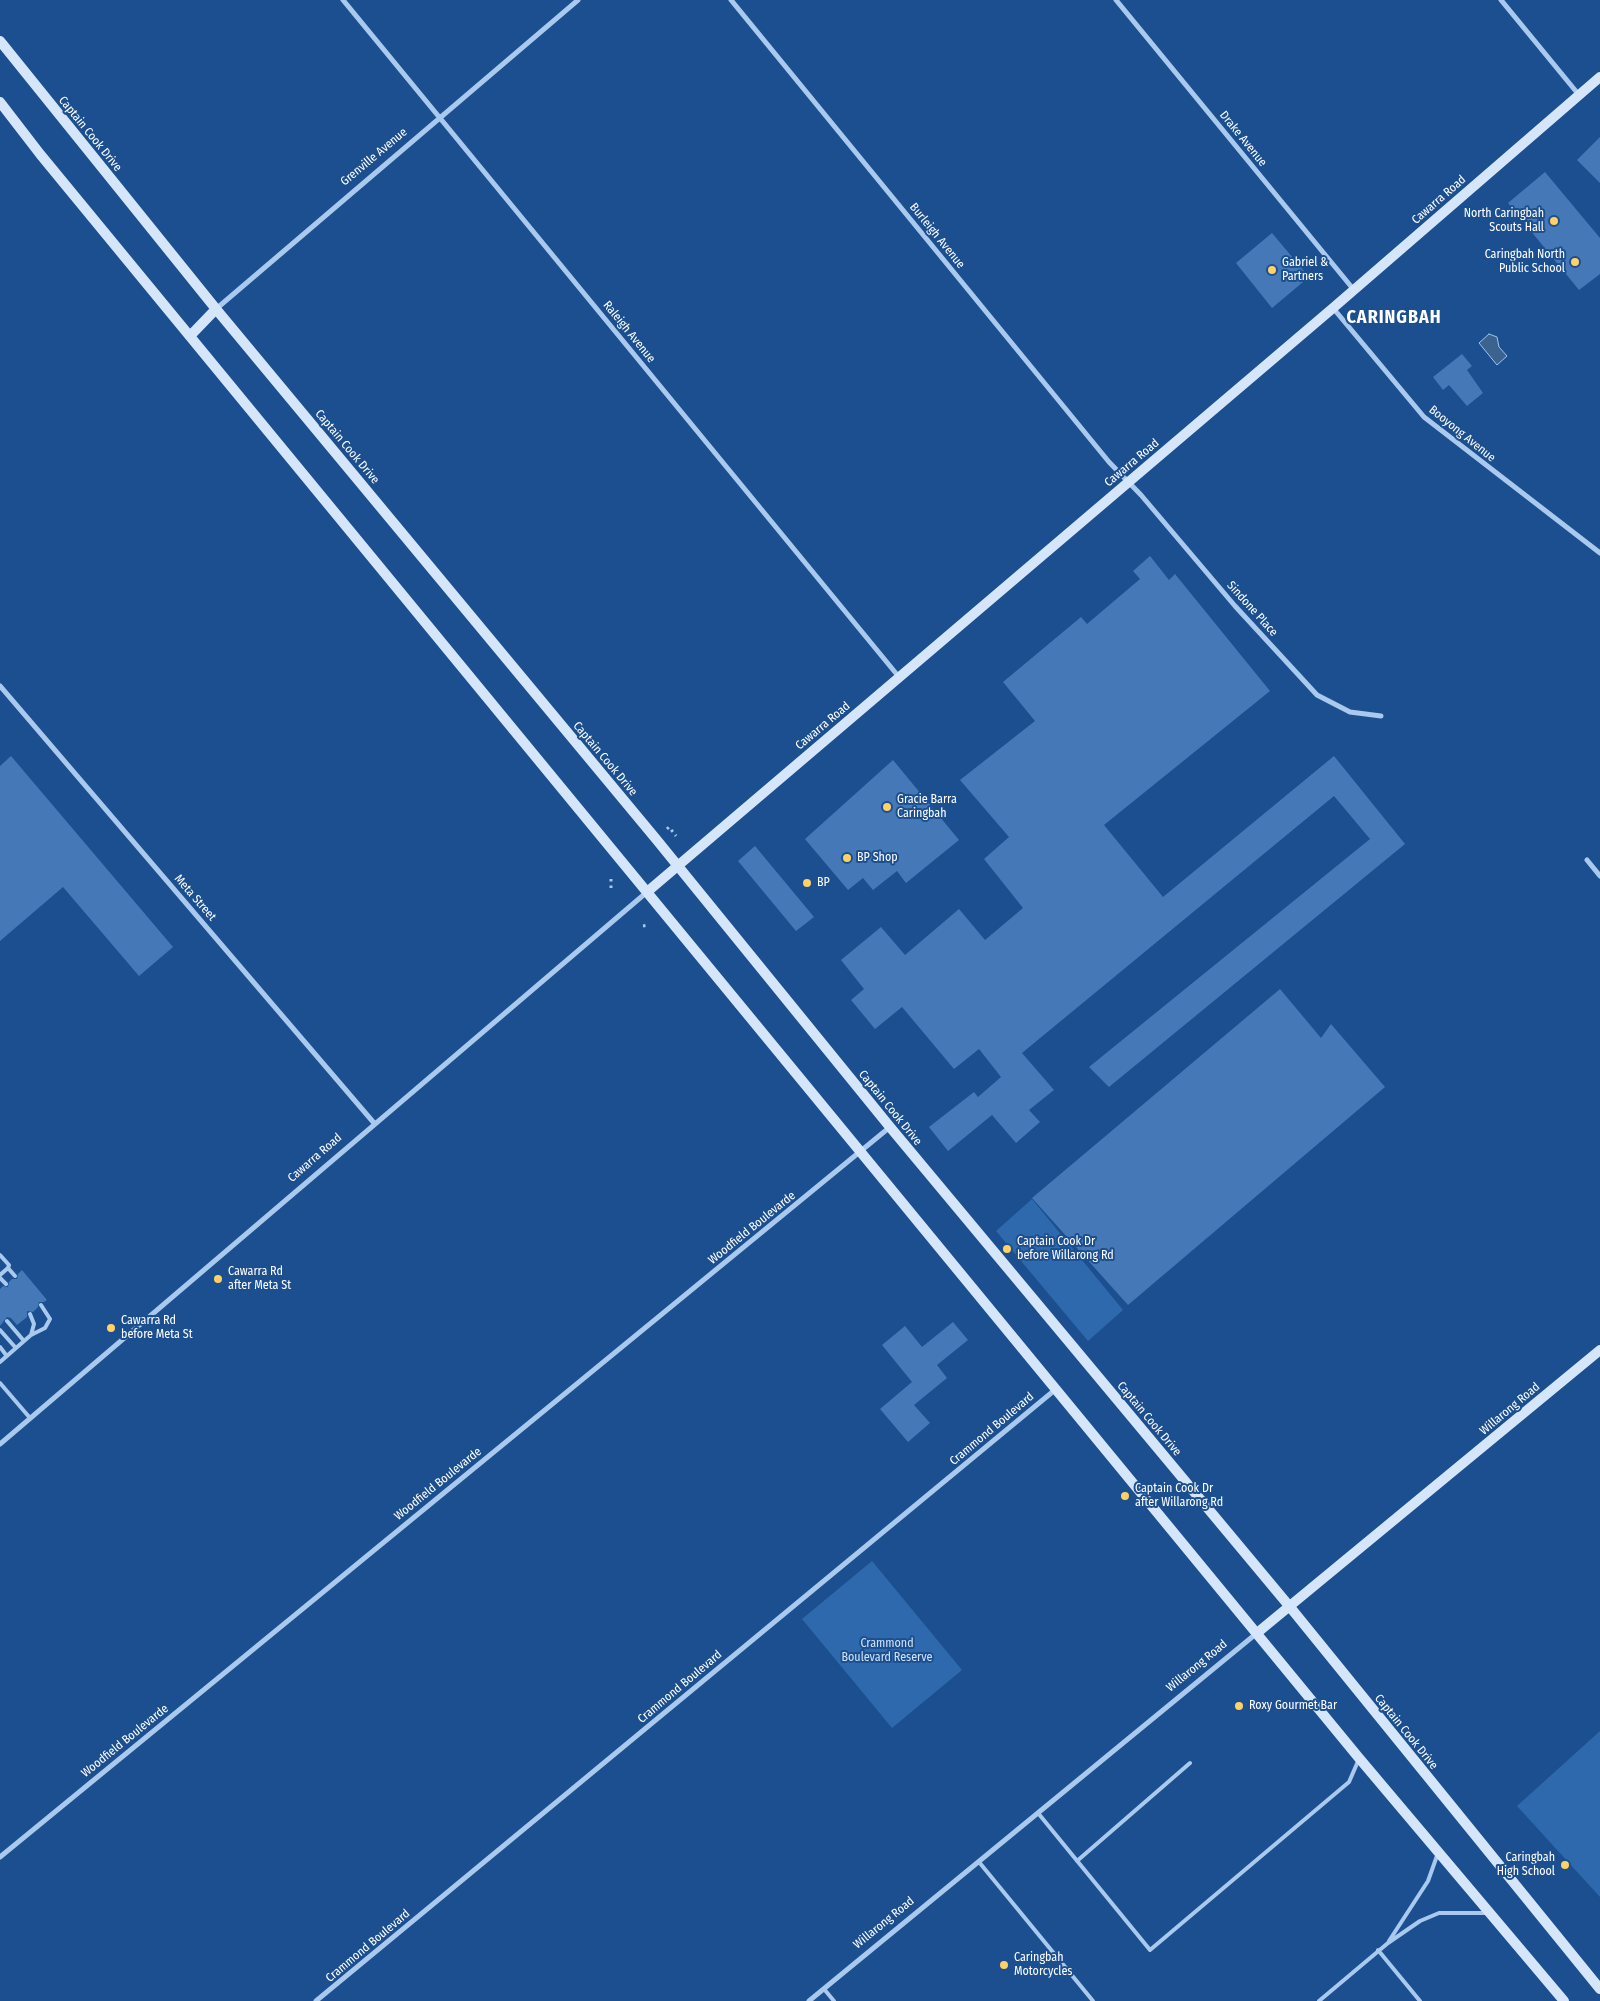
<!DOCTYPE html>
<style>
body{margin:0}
canvas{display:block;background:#1b4f8f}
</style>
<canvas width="1600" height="2001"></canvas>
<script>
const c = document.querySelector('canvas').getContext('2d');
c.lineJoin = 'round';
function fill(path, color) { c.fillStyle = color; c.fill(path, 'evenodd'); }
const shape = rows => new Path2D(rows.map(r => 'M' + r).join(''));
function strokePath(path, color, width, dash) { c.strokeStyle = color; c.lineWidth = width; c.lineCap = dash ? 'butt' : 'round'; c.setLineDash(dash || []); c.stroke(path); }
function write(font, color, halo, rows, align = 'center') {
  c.font = font + ' "Fira Sans Condensed",sans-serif'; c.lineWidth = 4; c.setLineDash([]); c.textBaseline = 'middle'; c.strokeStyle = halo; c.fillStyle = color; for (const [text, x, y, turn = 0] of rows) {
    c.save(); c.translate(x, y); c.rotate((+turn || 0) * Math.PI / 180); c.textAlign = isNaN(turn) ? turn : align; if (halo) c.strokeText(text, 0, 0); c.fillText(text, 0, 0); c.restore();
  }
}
const green = shape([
 [1032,1199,1123,1310,1088,1341,996,1231],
 [872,1561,962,1670,892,1728,802,1619],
 [1600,1731,1600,1897,1517,1806]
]);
const water = shape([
 [1489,334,1497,337,1499,347,1507,356,1497,365,1479,343,1489,334]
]);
const building = shape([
 [1600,137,1600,183,1577,160],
 [1545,172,1600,238,1600,274,1579,290,1508,203],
 [1272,233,1309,277,1272,308,1236,263],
 [1462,354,1472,366,1467,370,1483,393,1467,406,1449,385,1443,390,1433,377],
 [1150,556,1169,580,1175,574,1270,691,1104,825,1163,897,1334,756,1405,844,1109,1087,1089,1067,1370,839,1334,796,1022,1053,1054,1090,1029,1110,1040,1122,1016,1143,992,1115,948,1151,929,1127,974,1092,978,1097,1001,1077,979,1049,954,1069,902,1007,875,1029,851,1000,864,989,841,960,881,927,905,955,959,909,985,940,1023,908,984,859,1009,837,960,780,1035,721,1003,682,1081,617,1087,624,1140,579,1133,571],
 [11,756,173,947,139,976,63,887,0,941,0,766],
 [893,760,959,840,906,883,897,871,873,890,863,878,848,890,805,839],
 [755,846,814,917,796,931,738,861],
 [1280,989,1321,1038,1331,1024,1385,1087,1128,1305,1032,1198],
 [22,1270,47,1300,44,1302,39,1302,38,1307,33,1312,27,1311,27,1317,17,1325,11,1318,7,1317,0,1326,0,1289,3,1286,8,1287,9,1282,12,1279,17,1279,18,1274],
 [953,1322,968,1340,937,1365,947,1378,914,1405,930,1423,908,1442,880,1409,912,1382,882,1345,905,1326,922,1347]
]);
const path = shape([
 [667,829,669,827,676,836],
 [611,888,611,878],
 [643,926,649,925]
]);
const lane = shape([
 [0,1255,9,1265,8,1268,0,1275],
 [8,1268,15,1276],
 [0,1278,6,1284],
 [30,1314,34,1324,31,1335],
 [7,1321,24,1341],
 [0,1330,15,1347],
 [0,1347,6,1355],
 [0,1362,31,1335,45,1328,50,1319,41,1305],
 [0,1383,30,1418],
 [1038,1813,1150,1950,1349,1782,1359,1759],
 [1077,1861,1190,1763],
 [979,1862,1093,2001],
 [1389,1941,1428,1881,1438,1853],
 [1378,1950,1420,2001],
 [824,1989,834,2001],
 [1319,2001,1388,1943,1420,1921,1439,1913,1487,1913]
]);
const street = shape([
 [343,0,899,677],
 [731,0,1109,462,1141,495,1235,606,1317,695,1350,712,1381,716],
 [1116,0,1354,290],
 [1501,0,1579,95],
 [1333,308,1424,417,1600,553],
 [216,309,578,0],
 [0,686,374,1123],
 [1587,860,1600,876],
 [0,1444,647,892],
 [0,1857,890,1127],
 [316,2001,1056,1389],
 [809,2001,1257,1633]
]);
const secondary = shape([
 [0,41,216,309,656,839,890,1127,1290,1607,1600,1989],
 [0,102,40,154,1359,1758,1564,2001],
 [190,336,216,309],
 [647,892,1333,308,1600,77],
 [1257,1633,1600,1350]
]);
const markers = [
 [1554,221,5,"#ffd166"],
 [1575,262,5,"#ffd166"],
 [1272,270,5,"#ffd166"],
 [887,807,5,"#ffd166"],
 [847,858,5,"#ffd166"],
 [807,883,5,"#ffd166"],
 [1007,1249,5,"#ffd166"],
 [218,1279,5,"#ffd166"],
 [111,1328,5,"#ffd166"],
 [1125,1496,5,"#ffd166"],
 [1239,1706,5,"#ffd166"],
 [1565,1865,5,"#ffd166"],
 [1004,1965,5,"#ffd166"]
];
const streetNames = [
 ["Captain Cook Drive",90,134,51],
 ["Drake Avenue",1243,139,51],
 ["Grenville Avenue",374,157,-40],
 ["Cawarra Road",1439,200,-41],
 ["Burleigh Avenue",937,236,51],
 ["Raleigh Avenue",629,332,51],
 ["Booyong Avenue",1462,434,39],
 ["Captain Cook Drive",347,447,50],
 ["Cawarra Road",1132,463,-40],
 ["Sindone Place",1252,609,48],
 ["Cawarra Road",823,726,-40],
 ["Captain Cook Drive",605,759,50],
 ["Meta Street",195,898,49],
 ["Captain Cook Drive",890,1108,51],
 ["Cawarra Road",315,1158,-41],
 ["Woodfield Boulevarde",752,1228,-39],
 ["Willarong Road",1510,1409,-40],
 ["Captain Cook Drive",1149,1419,50],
 ["Crammond Boulevard",992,1429,-40],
 ["Woodfield Boulevarde",438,1484,-39],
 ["Willarong Road",1197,1666,-39],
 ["Crammond Boulevard",680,1687,-40],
 ["Captain Cook Drive",1406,1732,51],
 ["Woodfield Boulevarde",125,1741,-39],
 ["Willarong Road",884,1923,-39],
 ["Crammond Boulevard",368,1946,-40]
];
const poiNames = [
 ["North Caringbah",1544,214,"right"],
 ["Scouts Hall",1544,228,"right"],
 ["Caringbah North",1565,255,"right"],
 ["Public School",1565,269,"right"],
 ["Gabriel &",1282,263],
 ["Partners",1282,277],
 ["Gracie Barra",897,800],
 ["Caringbah",897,814],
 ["BP Shop",857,858],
 ["BP",817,883],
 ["Captain Cook Dr",1017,1242],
 ["before Willarong Rd",1017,1256],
 ["Cawarra Rd",228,1272],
 ["after Meta St",228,1286],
 ["Cawarra Rd",121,1321],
 ["before Meta St",121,1335],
 ["Captain Cook Dr",1135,1489],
 ["after Willarong Rd",1135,1503],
 ["Roxy Gourmet Bar",1249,1706],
 ["Caringbah",1555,1858,"right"],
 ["High School",1555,1872,"right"],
 ["Caringbah",1014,1958],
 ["Motorcycles",1014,1972]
];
const parkNames = [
 ["Crammond",887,1644],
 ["Boulevard Reserve",887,1658]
];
const districtNames = [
 ["CARINGBAH",1394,318]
];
fill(green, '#2e69ad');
fill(water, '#3c6290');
strokePath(water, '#9cc4f0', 1);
fill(building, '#4478b7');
strokePath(path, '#a9c9ee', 3, [2.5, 4]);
strokePath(lane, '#a9c9ee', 4);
strokePath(street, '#a9c9ee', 5);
strokePath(secondary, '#d6e6fa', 10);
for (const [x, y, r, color] of markers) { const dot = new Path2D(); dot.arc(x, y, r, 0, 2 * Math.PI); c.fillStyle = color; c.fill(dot); strokePath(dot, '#1b4f8f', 2); }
write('12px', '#fff', '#1b4f8f', streetNames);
write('12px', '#fff', '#1b4f8f', poiNames, 'left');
write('12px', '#cfe3fa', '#1b4f8f', parkNames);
c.letterSpacing = '1px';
write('bold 18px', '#fff', '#1b4f8f', districtNames);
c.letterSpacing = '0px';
</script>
